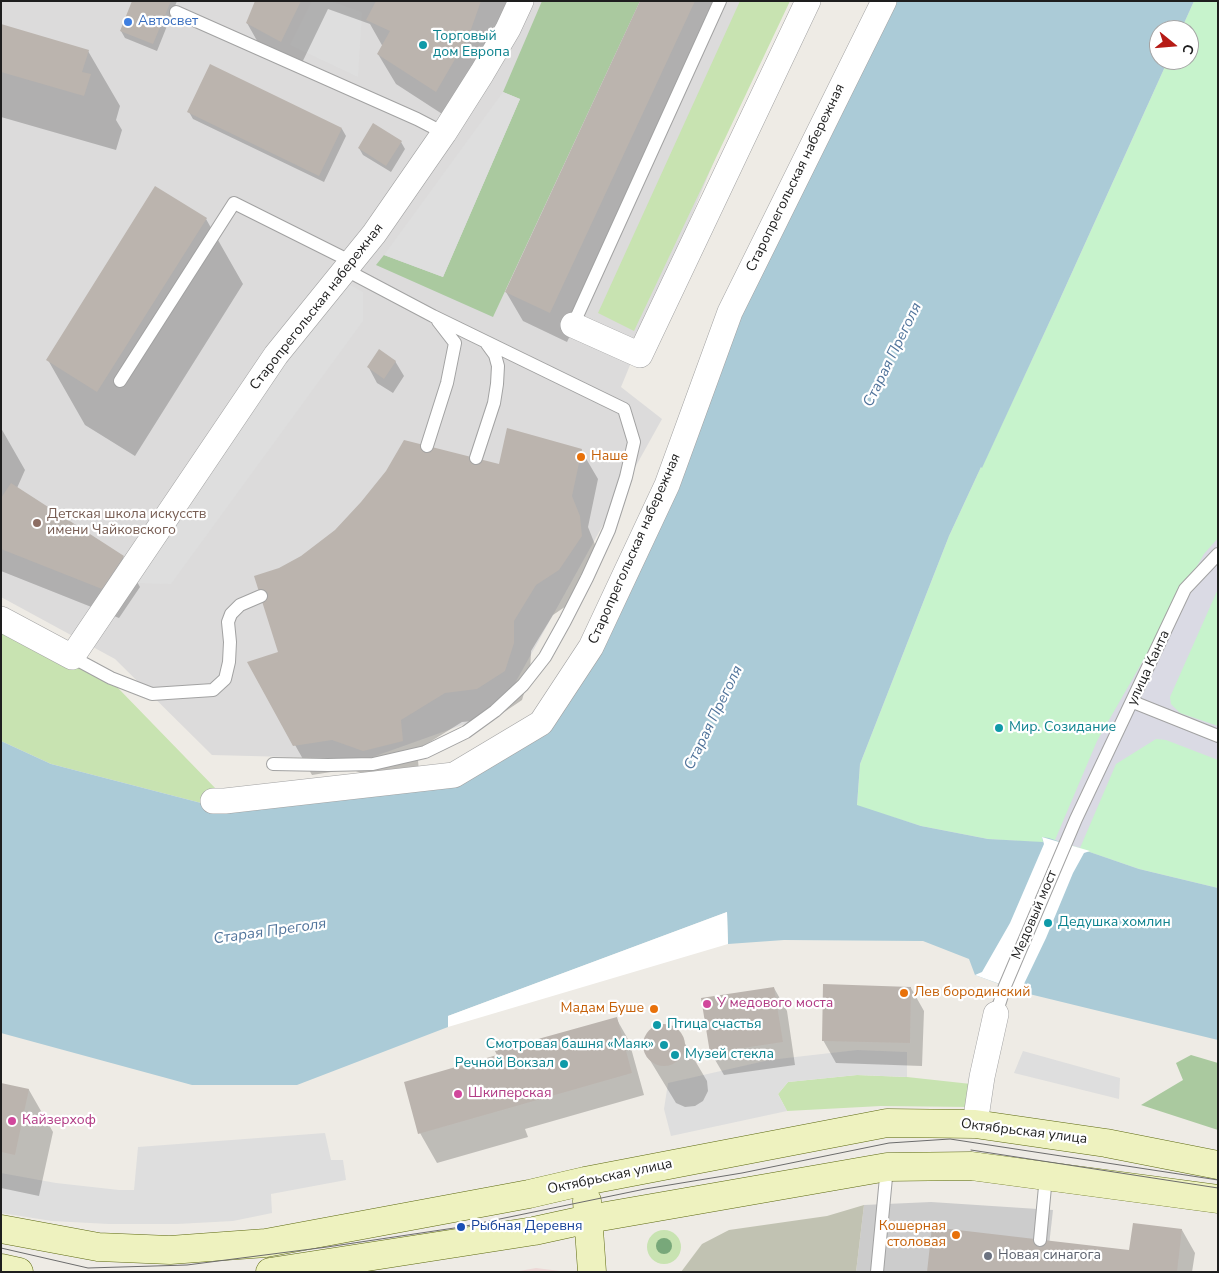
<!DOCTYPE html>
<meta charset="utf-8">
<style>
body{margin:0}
#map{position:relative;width:1219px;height:1273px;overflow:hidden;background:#eeebe5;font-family:"Nunito Sans",sans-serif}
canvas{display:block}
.frame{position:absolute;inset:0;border:2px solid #1e1e1e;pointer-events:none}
.north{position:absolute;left:1149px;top:20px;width:50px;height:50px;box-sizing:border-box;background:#fff;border:1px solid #a5a5a5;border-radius:50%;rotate:107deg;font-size:14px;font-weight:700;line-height:20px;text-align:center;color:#1e1e1e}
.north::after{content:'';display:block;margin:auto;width:18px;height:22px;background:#b61b16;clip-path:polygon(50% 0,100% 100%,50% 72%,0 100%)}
</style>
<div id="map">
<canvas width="1219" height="1273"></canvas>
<div class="frame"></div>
<div class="north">С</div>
</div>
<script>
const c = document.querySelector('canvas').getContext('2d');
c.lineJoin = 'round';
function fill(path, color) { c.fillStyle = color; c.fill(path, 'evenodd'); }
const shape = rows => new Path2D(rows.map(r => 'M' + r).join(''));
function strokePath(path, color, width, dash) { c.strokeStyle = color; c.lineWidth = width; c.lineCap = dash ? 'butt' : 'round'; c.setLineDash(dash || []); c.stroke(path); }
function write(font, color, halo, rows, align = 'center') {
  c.font = font + ' "Nunito Sans",sans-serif'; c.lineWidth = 4.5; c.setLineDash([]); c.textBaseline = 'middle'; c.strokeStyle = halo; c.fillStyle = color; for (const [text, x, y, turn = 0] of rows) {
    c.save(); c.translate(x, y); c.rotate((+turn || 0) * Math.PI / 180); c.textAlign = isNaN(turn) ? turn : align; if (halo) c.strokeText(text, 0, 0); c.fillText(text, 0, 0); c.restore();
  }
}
const residential = shape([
 [1,1,780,1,621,387,662,419,499,712,367,759,212,755,115,659,1,597]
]);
const commercial = shape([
 [536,1268,560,1271,560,1272,514,1272]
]);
const religious = shape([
 [931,1202,1053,1210,1046,1272,856,1272,864,1205]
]);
const construction = shape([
 [864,1205,856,1272,681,1272,702,1244,729,1230,827,1216]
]);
const grass = shape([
 [740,1,790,1,634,331,598,313],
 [1,619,111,678,118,688,218,791,228,810,51,764,1,741],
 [857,1075,907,1077,971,1084,970,1107,881,1106,787,1111,778,1094,788,1082],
 '647 1247a17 17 0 1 1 34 0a17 17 0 1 1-34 0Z'
]);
const forest = shape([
 [542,1,640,1,493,317,376,265,384,255,443,277,520,99,503,92],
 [1191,1055,1218,1063,1218,1130,1141,1105,1183,1080,1176,1063]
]);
const park = shape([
 [1194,1,1218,1,1218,888,1139,869,1066,844,988,839,921,826,857,806,860,764,949,536,981,467,982,467,1055,310,1168,60,1189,60,1189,30,1181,30]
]);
const parking = shape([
 [312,1,330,1,362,12,358,77,290,45],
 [503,92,520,99,443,277,384,255],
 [343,281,363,292,363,321,171,584,132,583],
 [857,1050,907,1052,907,1077,857,1075,788,1082,778,1094,787,1111,671,1136,664,1109,668,1083,769,1060],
 [1023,1051,1120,1078,1119,1099,1014,1073],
 [325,1133,331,1160,343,1160,346,1180,271,1194,272,1213,233,1221,177,1224,109,1224,52,1221,1,1213,1,1173,56,1183,119,1190,134,1190,138,1147]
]);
const plaza = shape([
 [1218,538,1218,589,1170,697,1171,704,1180,713,1218,726,1218,760,1166,740,1156,739,1116,764,1080,848,1055,840,1097,741,1204,554]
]);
const water = shape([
 [890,1,1194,1,1181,30,1159,30,1159,60,1168,60,1055,310,982,468,981,467,949,536,860,764,857,805,921,826,988,839,1043,842,1042,837,1049,838,1139,869,1218,888,1218,1040,1021,992,975,975,969,959,923,941,784,940,728,944,727,912,448,1016,448,1027,297,1085,192,1085,1,1033,1,741,51,764,228,810,369,792,545,733,735,320]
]);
const pier = shape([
 [1042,837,1090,851,1084,853,1073,873,1046,938,1023,986,1025,993,975,975,982,972,1010,923,1044,844],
 [727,912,728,944,448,1027,448,1016]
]);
const shadow = shape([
 [133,1,177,1,157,51,125,38,121,31],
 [257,1,509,1,453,121,396,84,378,54,383,47,370,24,328,9,298,71,264,53,247,23],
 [642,1,725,1,567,342,523,321,506,292],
 [1,25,88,51,120,106,116,120,122,130,116,150,1,117],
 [189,112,342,129,346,136,324,182,193,119],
 [401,142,405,149,391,172,363,155,359,148],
 [206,219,243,284,135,456,85,425,48,360],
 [395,361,404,376,393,393,377,383,369,368],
 [1,428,25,470,17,488,123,557,140,587,119,618,1,571],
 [581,450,598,479,588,527,596,547,575,600,553,615,531,651,530,674,522,700,494,719,462,722,417,750,419,771,381,780,350,769,312,775,295,745,280,653,279,569,500,465],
 [774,988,787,1011,795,1065,724,1075,711,1053],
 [911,988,924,1011,922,1066,836,1063,823,1040],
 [616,1018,629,1041,644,1095,525,1129,528,1137,437,1163,420,1133,498,1056],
 [657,1026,668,1026,677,1030,707,1081,708,1091,703,1101,695,1106,685,1107,676,1103,645,1052,645,1041,649,1032],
 [1,1084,29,1090,53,1132,39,1196,1,1188],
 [1182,1230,1195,1253,1192,1272,928,1272,1130,1252]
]);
const building = shape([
 [132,1,171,1,153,44,120,31],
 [255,1,301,1,281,42,246,23],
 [376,1,481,1,469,35,436,92,377,54,390,31,366,20],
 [640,1,695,1,550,313,505,292],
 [1,24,89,50,82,72,91,74,84,96,1,72],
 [210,64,342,128,319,176,187,112],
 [373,123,402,141,386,166,358,148],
 [155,186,207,218,97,392,46,360],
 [379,349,396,361,384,379,367,367],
 [507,428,582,449,572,496,580,516,582,536,559,570,536,585,514,621,514,643,505,671,477,689,445,693,401,720,403,741,363,751,332,740,293,746,247,662,278,652,254,576,279,568,301,556,335,530,361,502,386,471,404,440,499,464],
 [11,483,124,556,102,589,1,549,1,498],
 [823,984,911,987,910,1043,822,1041],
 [774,987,783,1042,710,1053,701,998],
 [617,1017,632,1073,418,1134,404,1082,497,1055,495,1051],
 '643 1045a21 21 0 1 1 42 0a21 21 0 1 1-42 0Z',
 [1,1083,29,1089,15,1155,1,1152],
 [1133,1223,1182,1229,1177,1272,927,1272,932,1227,1129,1250]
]);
const lane = shape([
 [176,12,417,119,444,133],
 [573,325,720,1],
 [120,381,234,203,352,262],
 [427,446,447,383,455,343,438,321],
 [476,458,494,403,497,384,498,366,495,355,487,344],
 [72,657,111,678,152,694,213,690,225,679,229,662,230,642,228,622,231,614,240,605,261,596],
 [1133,702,1218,736],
 [273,764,328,765,373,764,425,752,466,732,495,711,523,685,545,657,565,621,587,578,609,530,626,477,634,442,624,409,433,316,346,270],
 [996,1014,1005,986,1076,819,1185,589,1218,554],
 [1040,1240,1046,1176],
 [877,1272,887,1167]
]);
const street = shape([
 [573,325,640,355,808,1],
 [1,619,72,657,276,355,374,234,444,133,482,73,508,29,521,1],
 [213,801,225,801,454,775,541,723,591,647,667,485,730,312,884,1],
 [975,1124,982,1077,996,1014]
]);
const secondary = shape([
 [587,1201,592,1272],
 [1,1229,98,1247,170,1250,266,1243,529,1194,585,1181,887,1123,975,1124,1106,1143,1218,1165],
 [1,1268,19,1272],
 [270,1272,534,1231,589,1219,887,1167,971,1166,1218,1199]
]);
const tram = shape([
 [971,1150,1218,1188],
 [1,1248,88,1268,187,1265,327,1247,461,1227,645,1189,742,1173,889,1143,950,1139,1218,1180]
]);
const trees = [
 [664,1246]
];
const markers = [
 [128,22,5,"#3f7fe0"],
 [423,45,5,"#0f9aa8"],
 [581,457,5,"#e8710a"],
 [37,523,5,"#8d6e63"],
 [999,728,5,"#0f9aa8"],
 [1048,923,5,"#0f9aa8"],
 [904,993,5,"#e8710a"],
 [707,1004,5,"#d1479c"],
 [654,1009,5,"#e8710a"],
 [657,1025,5,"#0f9aa8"],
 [664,1045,5,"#0f9aa8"],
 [675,1055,5,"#0f9aa8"],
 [564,1064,5,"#0f9aa8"],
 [458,1094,5,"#d1479c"],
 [12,1121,5,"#d1479c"],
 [461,1227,5,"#1a4fb4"],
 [956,1235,5,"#e8710a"],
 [988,1256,5,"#6b7280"]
];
const shopNames = [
 ["Автосвет",138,22]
];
const cultureNames = [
 ["Торговый",433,37],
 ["дом Европа",433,53],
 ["Мир. Созидание",1009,728],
 ["Дедушка хомлин",1058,923],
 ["Птица счастья",667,1025],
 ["Смотровая башня «Маяк»",654,1045,"right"],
 ["Музей стекла",685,1055],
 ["Речной Вокзал",554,1064,"right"]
];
const streetNames = [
 ["Старопрегольская набережная",796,178,-64],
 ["Старопрегольская набережная",317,307,-52],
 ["Старопрегольская набережная",635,549,-66],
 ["улица Канта",1149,668,-65],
 ["Медовый мост",1035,915,-67],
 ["Октябрьская улица",1024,1132,7],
 ["Октябрьская улица",610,1177,-12]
];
const foodNames = [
 ["Наше",591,457],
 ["Лев бородинский",914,993],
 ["Мадам Буше",644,1009,"right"],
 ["Кошерная",946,1227,"right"],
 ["столовая",946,1243,"right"]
];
const educationNames = [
 ["Детская школа искусств",47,515],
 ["имени Чайковского",47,531]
];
const hotelNames = [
 ["У медового моста",717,1004],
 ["Шкиперская",468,1094],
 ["Кайзерхоф",22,1121]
];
const transitNames = [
 ["Рыбная Деревня",471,1227]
];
const worshipNames = [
 ["Новая синагога",998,1256]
];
const waterNames = [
 ["Старая Преголя",893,355,-64],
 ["Старая Преголя",714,718,-64],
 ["Старая Преголя",270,932,-8]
];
fill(residential, '#dcdbdb');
fill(commercial, '#edd8d6');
fill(religious, '#ccc');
fill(construction, '#c1c2b2');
fill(grass, '#c8e3b1');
fill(forest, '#aac99f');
fill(park, '#c7f3cc');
fill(parking, '#dedede');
fill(plaza, '#dadae4');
fill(water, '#abcbd7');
fill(pier, '#fff');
fill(shadow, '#0003');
fill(building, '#bbb4ae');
strokePath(lane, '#a2a2a2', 14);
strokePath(street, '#a2a2a2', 26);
strokePath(secondary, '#5d6911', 29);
strokePath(lane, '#fff', 12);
strokePath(street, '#fff', 25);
strokePath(secondary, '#eef2bf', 28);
strokePath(tram, '#6c6c6c', 1);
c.fillStyle = '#78a87a';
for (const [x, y] of trees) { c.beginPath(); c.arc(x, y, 8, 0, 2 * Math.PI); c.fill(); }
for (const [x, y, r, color] of markers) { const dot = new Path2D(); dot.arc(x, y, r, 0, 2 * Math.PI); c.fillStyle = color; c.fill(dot); strokePath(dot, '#fff', 2); }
write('14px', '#366cbe', '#fff', shopNames, 'left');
write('14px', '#0d838f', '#fff', cultureNames, 'left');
write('14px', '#1e1e1e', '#fff', streetNames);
write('14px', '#c56008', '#fff', foodNames, 'left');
write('14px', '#785e54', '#fff', educationNames, 'left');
write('14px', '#b23c85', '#fff', hotelNames, 'left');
write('14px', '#164399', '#fff', transitNames, 'left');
write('14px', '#5b616d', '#fff', worshipNames, 'left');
write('italic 15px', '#52759c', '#fff', waterNames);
</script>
